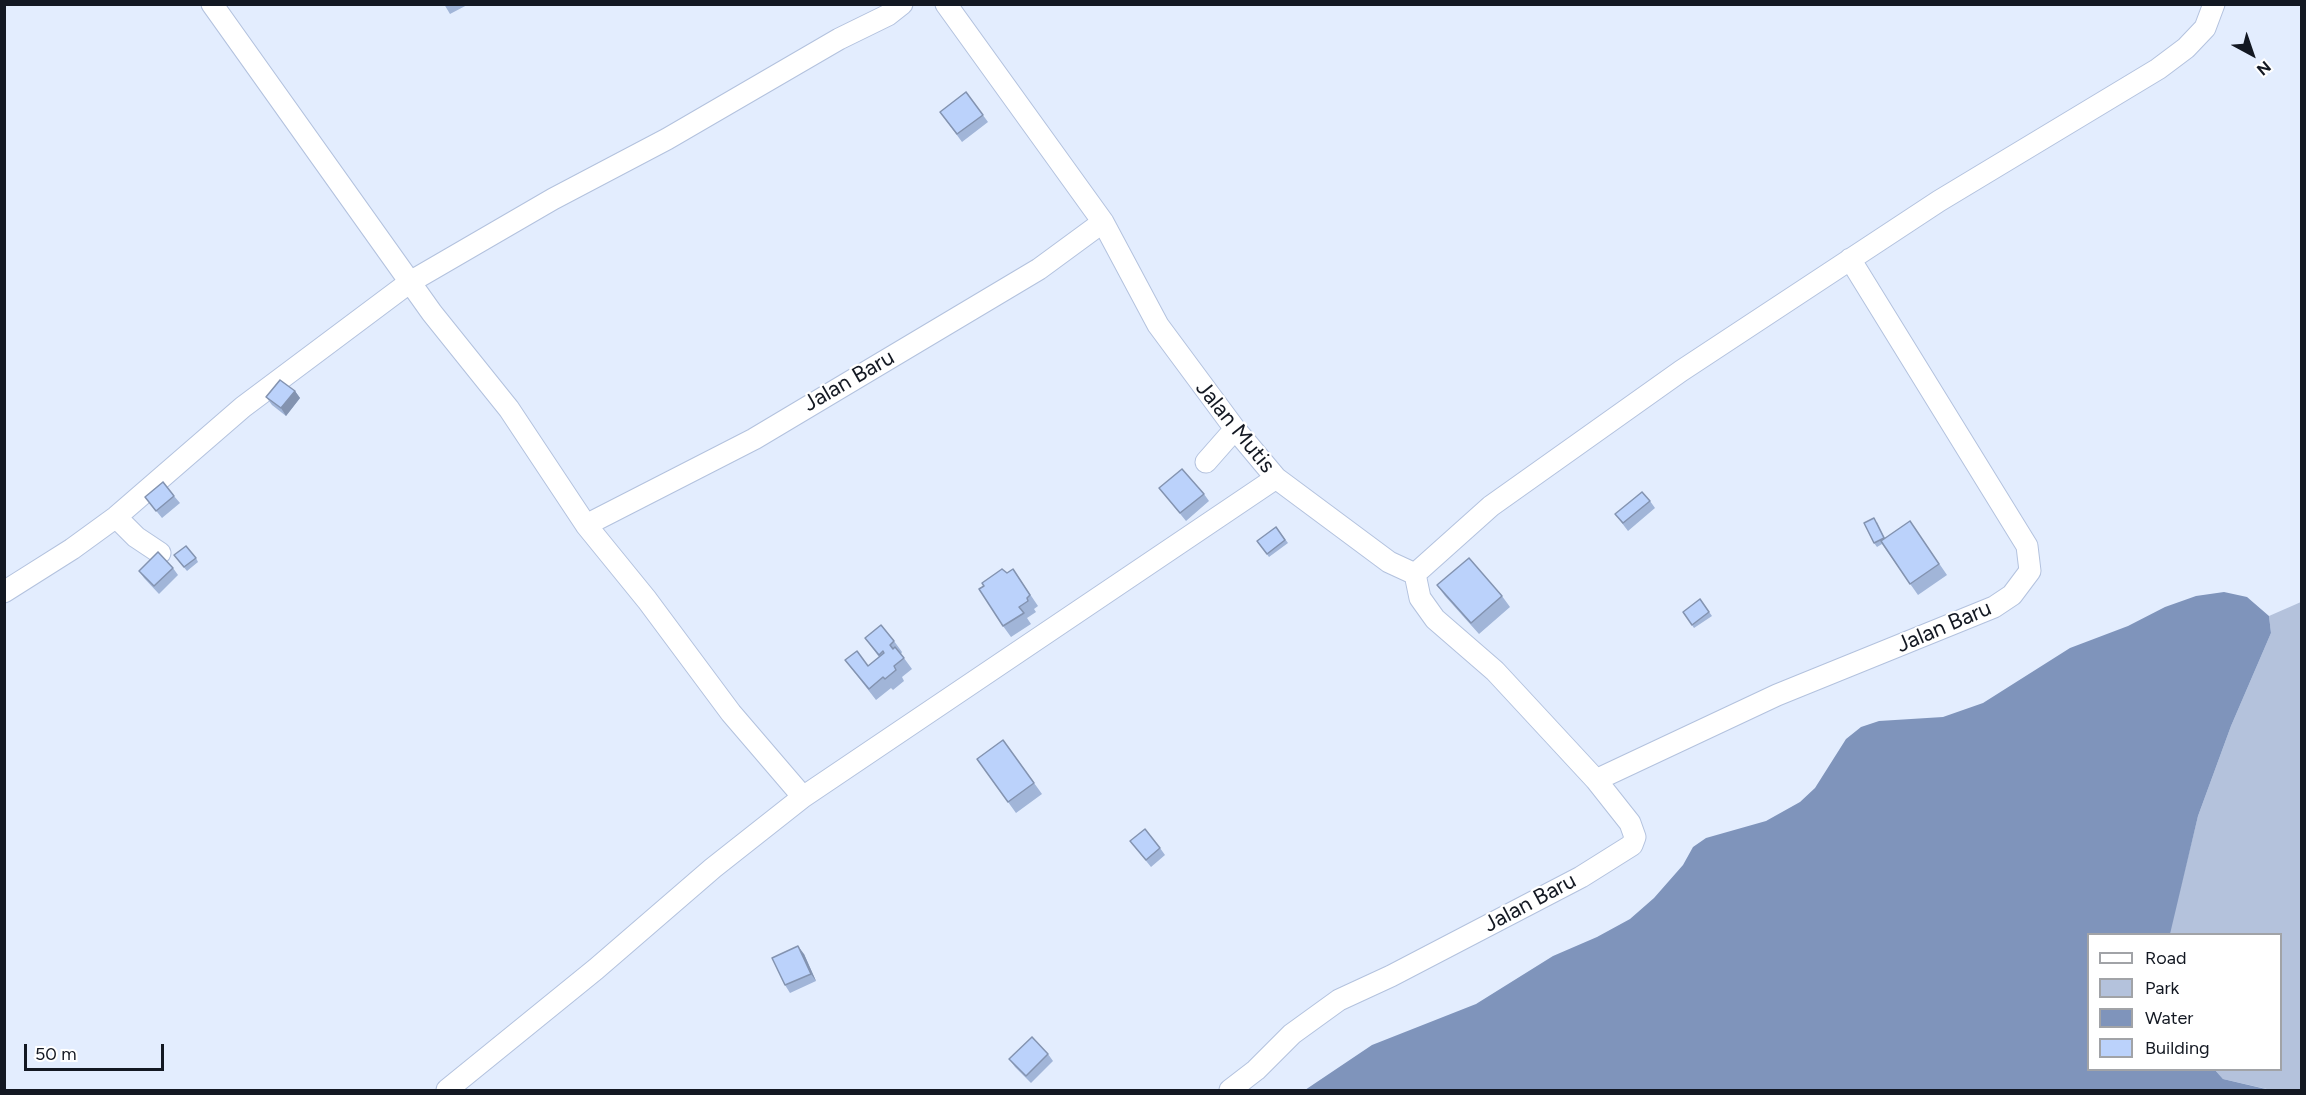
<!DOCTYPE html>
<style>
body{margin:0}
#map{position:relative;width:2306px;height:1095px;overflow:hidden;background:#e3edfe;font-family:Figtree,sans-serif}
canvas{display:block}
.frame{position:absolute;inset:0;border:6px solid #131822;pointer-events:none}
.legend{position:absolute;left:2087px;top:933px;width:195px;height:138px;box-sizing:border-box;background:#fff;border:2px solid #a1a3a7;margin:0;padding:8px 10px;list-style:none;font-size:18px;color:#131822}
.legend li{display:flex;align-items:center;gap:12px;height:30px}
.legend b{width:30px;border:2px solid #a1a3a7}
.north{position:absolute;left:2222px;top:24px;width:60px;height:60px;-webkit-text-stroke:4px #fff;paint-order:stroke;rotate:140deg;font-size:16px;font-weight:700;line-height:24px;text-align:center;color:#131822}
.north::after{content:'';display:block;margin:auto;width:21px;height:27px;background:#131822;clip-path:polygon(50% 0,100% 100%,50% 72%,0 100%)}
.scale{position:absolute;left:24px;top:1044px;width:140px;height:27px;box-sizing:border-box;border:3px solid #131822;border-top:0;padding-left:8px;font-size:18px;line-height:21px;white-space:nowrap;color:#131822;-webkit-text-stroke:4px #fff;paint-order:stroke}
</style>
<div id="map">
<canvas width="2306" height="1095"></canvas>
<div class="frame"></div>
<ul class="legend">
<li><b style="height:8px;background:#fff"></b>Road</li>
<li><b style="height:16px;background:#b4c2dc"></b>Park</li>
<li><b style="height:16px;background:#7f94bb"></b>Water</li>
<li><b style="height:16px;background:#bbd2fb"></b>Building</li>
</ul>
<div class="north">N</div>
<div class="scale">50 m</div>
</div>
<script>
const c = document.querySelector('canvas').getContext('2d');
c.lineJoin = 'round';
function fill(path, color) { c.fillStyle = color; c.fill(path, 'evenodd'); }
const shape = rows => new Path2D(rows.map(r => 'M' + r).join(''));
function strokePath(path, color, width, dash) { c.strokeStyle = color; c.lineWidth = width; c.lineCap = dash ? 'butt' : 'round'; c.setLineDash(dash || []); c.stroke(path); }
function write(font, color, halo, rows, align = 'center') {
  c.font = font + ' Figtree,sans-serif'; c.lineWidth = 4.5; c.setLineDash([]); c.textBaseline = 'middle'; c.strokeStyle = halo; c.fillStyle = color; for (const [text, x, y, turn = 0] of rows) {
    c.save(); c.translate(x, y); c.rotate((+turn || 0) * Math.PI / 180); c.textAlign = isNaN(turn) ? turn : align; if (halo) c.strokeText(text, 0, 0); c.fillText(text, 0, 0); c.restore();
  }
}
const green = shape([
 [2301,602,2301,1090,2271,1090,2223,1079,2215,1070,2280,1070,2280,934,2170,934,2170,930,2198,816,2231,726,2271,633,2269,616]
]);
const water = shape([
 [2224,592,2247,597,2269,616,2271,633,2231,726,2198,816,2170,934,2088,934,2088,1070,2215,1070,2223,1079,2270,1090,1305,1090,1372,1045,1476,1004,1553,956,1597,937,1630,919,1654,898,1683,865,1693,847,1706,838,1766,821,1800,802,1815,788,1846,739,1861,727,1879,721,1943,717,1983,703,2070,648,2128,626,2165,607,2196,596]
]);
const minor = shape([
 [212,4,432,313,509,409,586,525,647,600,731,713,803,797],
 [946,4,1103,222,1158,325,1235,429,1276,478,1389,562,1415,574],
 [1206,462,1235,429],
 [116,517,136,537,160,553],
 [586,525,754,439,1039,269,1103,222],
 [1415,574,1491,506,1681,371,1939,201,2158,69,2186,48,2205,28,2214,4],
 [4,592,72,549,116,517,243,407,410,282,553,199,667,139,839,39,888,15,902,4],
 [1596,780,1777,695,1994,607,2012,595,2030,571,2027,546,1850,259],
 [447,1090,596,969,713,868,803,797,1276,478],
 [1230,1090,1256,1070,1292,1034,1339,1000,1391,976,1581,877,1632,845,1635,837,1630,823,1596,780,1495,671,1435,619,1420,598,1415,574]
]);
const wall = shape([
 [444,4,469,4,450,14],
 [966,92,988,122,962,142,940,112],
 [295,391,300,398,286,416,272,405,266,397],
 [1159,488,1204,494,1209,501,1186,521],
 [174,496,180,503,162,518,145,497],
 [1650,501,1655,508,1628,531,1615,514],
 [1910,521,1947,575,1918,595,1882,544,1877,547,1874,543,1877,522,1885,538],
 [1276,527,1288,543,1269,557,1257,541],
 [196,558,198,562,187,571,177,559],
 [173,568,178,575,159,594,144,578,139,571],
 [1013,569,1038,606,1034,609,1036,612,1027,618,1031,624,1011,637,1003,626,1007,573],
 [1437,585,1502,596,1510,607,1479,634,1445,596],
 [1700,599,1712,616,1694,628,1683,612],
 [865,638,894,641,902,652,901,654,912,669,902,677,904,681,893,690,891,688,876,700,845,660,868,666,879,657],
 [1003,740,1042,794,1016,813,977,759],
 [1130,841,1160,848,1165,855,1151,867],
 [804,954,816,981,790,993,785,985],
 [1048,1054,1053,1061,1031,1083,1015,1067,1009,1059]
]);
const shadedWall = shape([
 [295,391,300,398,286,416,281,408],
 [798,946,804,954,816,981,811,974]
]);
const building = shape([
 [966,92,983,115,957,134,940,112,966,92],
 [280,380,295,391,281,408,266,397,280,380],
 [1182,469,1204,494,1180,513,1159,488,1182,469],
 [163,482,174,496,156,511,145,497,163,482],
 [1642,492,1650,501,1623,523,1615,514,1642,492],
 [1874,518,1884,538,1874,543,1864,523,1874,518],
 [1910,521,1939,564,1910,584,1881,541,1910,521],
 [1276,527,1285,540,1267,554,1257,541,1276,527],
 [186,546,196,558,184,567,174,555,186,546],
 [158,552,173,568,154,586,139,571,158,552],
 [1469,558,1502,596,1471,623,1437,585,1469,558],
 [1002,569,1007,573,1013,569,1030,595,1027,598,1028,601,1019,607,1024,613,1003,626,979,589,984,586,982,583,1002,569],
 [1700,599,1709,612,1692,625,1683,612,1700,599],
 [881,625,894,641,890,645,893,649,895,647,904,658,894,666,896,670,885,679,883,677,869,689,845,660,857,651,868,666,884,653,883,651,879,655,865,638,881,625],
 [1003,740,1034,783,1008,802,977,759,1003,740],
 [1145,829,1160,848,1146,860,1130,841,1145,829],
 [798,946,811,974,785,985,772,958,798,946],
 [1032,1037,1048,1054,1026,1076,1009,1059,1032,1037]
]);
const streetNames = [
 ["Jalan Baru",849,381,-30],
 ["Jalan Mutis",1235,427,51],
 ["Jalan Baru",1944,627,-23],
 ["Jalan Baru",1530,903,-28]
];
fill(green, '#b4c2dc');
fill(water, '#7f94bb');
strokePath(minor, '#b3c2de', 23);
strokePath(minor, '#fff', 21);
fill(wall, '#a1b5d8');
fill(shadedWall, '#8393b0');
fill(building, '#bbd2fb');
strokePath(building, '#8393b0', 1.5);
write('22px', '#131822', '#fff', streetNames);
</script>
